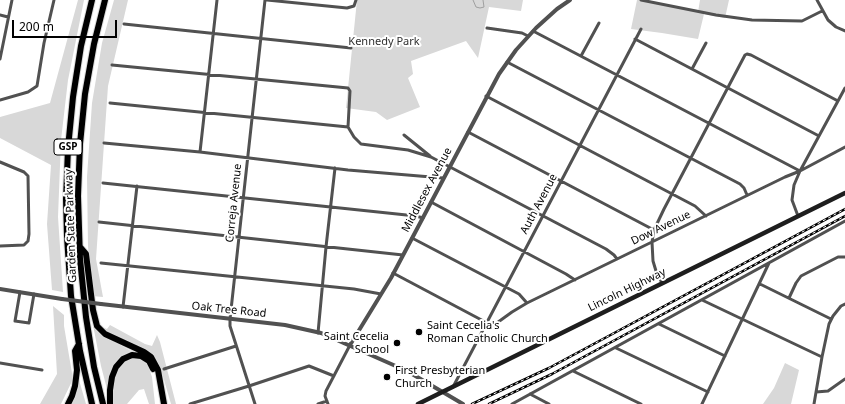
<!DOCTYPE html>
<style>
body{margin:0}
#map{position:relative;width:845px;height:404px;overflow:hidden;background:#fff;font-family:"Noto Sans",sans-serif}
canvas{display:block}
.scale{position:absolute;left:12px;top:20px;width:105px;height:18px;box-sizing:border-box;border:2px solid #000;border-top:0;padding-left:5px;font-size:12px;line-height:14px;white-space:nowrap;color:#000;-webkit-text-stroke:3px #fff;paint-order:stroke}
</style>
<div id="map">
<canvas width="845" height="404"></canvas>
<div class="scale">200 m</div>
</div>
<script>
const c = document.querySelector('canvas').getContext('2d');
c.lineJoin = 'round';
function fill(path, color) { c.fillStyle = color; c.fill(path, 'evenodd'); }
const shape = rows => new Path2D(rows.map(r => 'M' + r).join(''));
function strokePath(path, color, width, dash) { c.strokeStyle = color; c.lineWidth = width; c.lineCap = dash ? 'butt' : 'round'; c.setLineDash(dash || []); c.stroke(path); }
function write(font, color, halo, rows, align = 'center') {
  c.font = font + ' "Noto Sans",sans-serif'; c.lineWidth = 4; c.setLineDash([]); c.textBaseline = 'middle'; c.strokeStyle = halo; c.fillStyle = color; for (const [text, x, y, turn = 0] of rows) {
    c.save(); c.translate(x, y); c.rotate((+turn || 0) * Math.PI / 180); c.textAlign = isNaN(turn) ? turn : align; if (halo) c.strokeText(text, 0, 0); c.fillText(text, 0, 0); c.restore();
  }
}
const green = shape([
 [78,0,84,0,68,80,61,140,58,217,63,292,52,290,47,224,51,165,0,138,0,117,50,103],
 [114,0,128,0,108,86,96,259,103,297,92,296,88,246,87,177,92,103,102,43],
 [357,0,523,0,521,11,489,7,478,58,466,41,411,61,413,74,408,78,420,107,387,120,376,112,346,108],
 [637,0,647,0,698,12,700,0,729,0,725,18,704,14,698,39,662,33,631,29],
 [53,306,64,315,64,326,73,379,61,404,40,404,57,374],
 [93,325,106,337,131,351,123,356,107,389,101,366],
 [110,325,145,344,152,346,157,335,160,342,176,404,171,404,162,373,155,358,110,333,102,327,107,329],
 [133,357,143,360,148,365,152,377,155,404,149,404,144,389,139,390,127,404,113,404,113,383,118,368,123,362],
 [785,363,799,370,791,404,763,404,774,388],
 [78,380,79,380,86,404,70,404]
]);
const stream = shape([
 [473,0,476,7,480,8,484,7,483,0]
]);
const minor = shape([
 [267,0,347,8,354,6,356,0],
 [641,0,716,15,752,20,802,21,822,11],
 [817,0,828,20,836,27,845,31],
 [0,15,8,17],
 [124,24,351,48],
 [487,28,522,33,528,36],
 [533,31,800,171],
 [635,39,819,136],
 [581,56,599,23],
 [0,59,12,0],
 [507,62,740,184,744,188,747,195],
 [112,65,348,88,350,91,348,127,354,137,361,144,408,150,431,157,606,249,614,255,617,259],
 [692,69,706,43],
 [486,96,695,206,706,216],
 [0,100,28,92,37,86,44,43,54,0],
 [110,103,348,127],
 [468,132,654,230],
 [404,135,430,156],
 [104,143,200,152,348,170,443,178],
 [200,152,217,0],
 [0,162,24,172,28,176,29,234,28,241,24,245,0,246],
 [103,183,416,216,423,218],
 [431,202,566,274,575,280],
 [798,216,792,200,794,185,800,171,845,88],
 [99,222,403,255],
 [412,238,519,294,527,303],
 [101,263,354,289,381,294],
 [393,273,491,325,494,325,512,312,527,303,785,177,800,171,845,147],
 [662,283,656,271,653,261,652,242,654,230,664,209,745,55,747,54,751,55,838,101],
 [760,284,831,319],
 [20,292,15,321,29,323,34,294],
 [789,298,796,283,801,276,838,257,845,257],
 [702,300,822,357],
 [123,307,137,186],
 [659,324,725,356],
 [318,333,326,247,335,168],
 [616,348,708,392],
 [0,363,42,370],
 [164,369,236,346],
 [573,371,641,404],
 [453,387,641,29],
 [816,392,828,391,845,379],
 [530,394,549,404],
 [190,404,249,386,309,366,334,376],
 [255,404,230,326,230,319,265,0],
 [318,404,327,401],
 [328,404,325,396,326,391,350,345],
 [512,404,845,221],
 [702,404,769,263],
 [814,404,822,357,829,324,833,316,841,306,845,304]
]);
const tertiary = shape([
 [0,289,62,299],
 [101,304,285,325,321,333,407,371,463,404],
 [350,345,391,278,499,74,516,50,536,28,557,9,570,0]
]);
const secondary = shape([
 [418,404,845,193]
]);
const motorway = shape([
 [80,247,86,254,93,310,97,326,105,334,144,352,151,357,158,370,164,404],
 [68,404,72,396,75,386,77,370,75,351,79,344],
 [92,404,80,351,71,296,67,237,66,199,68,148,73,97,81,46,92,0],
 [103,404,94,367,86,317,80,259,78,196,80,144,85,94,94,44,105,0],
 [110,404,110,390,112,377,116,367,123,359,132,355,141,356,149,361,153,369]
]);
const rail = shape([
 [472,404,549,368,845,209],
 [489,404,552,374,845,216]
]);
const tertiaryBridge = shape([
 [62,299,101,304]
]);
const markers = [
 [419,332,4,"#000"],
 [397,343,4,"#000"],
 [387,377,4,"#000"]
];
const shields = [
 [68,147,28]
];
const shieldNames = [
 ["GSP",68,147]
];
const parkNames = [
 ["Kennedy Park",384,42]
];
const streetNames = [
 ["Middlesex Avenue",427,190,-62],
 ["Correja Avenue",234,203,-84],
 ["Auth Avenue",539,204,-62],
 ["Garden State Parkway",71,226,-92],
 ["Dow Avenue",661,228,-26],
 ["Lincoln Highway",627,290,-26],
 ["Oak Tree Road",229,310,6]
];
const poiNames = [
 ["Saint Cecelia's",427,326],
 ["Roman Catholic Church",427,339],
 ["Saint Cecelia",389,337,"right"],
 ["School",389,350,"right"],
 ["First Presbyterian",395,371],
 ["Church",395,384]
];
fill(green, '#d8d8d8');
strokePath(stream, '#9f9f9f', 1);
strokePath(motorway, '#dbdbdb', 8);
strokePath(minor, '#515151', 3);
strokePath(tertiary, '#515151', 4);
strokePath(secondary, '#1e1e1e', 4.5);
strokePath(motorway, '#000', 6);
strokePath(rail, '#000', 2.5);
strokePath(rail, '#fff', 1, [3]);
strokePath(tertiaryBridge, '#515151', 4);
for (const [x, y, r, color] of markers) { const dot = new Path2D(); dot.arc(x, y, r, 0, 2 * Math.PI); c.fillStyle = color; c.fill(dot); strokePath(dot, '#fff', 1.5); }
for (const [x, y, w] of shields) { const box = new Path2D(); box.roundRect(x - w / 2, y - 8, w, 16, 3); c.fillStyle = '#fff'; c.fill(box); strokePath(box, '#000', 1); }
write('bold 10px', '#000', null, shieldNames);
write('11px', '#2f2f2f', '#fff', parkNames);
write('11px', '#000', '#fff', streetNames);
write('11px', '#000', '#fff', poiNames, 'left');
</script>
